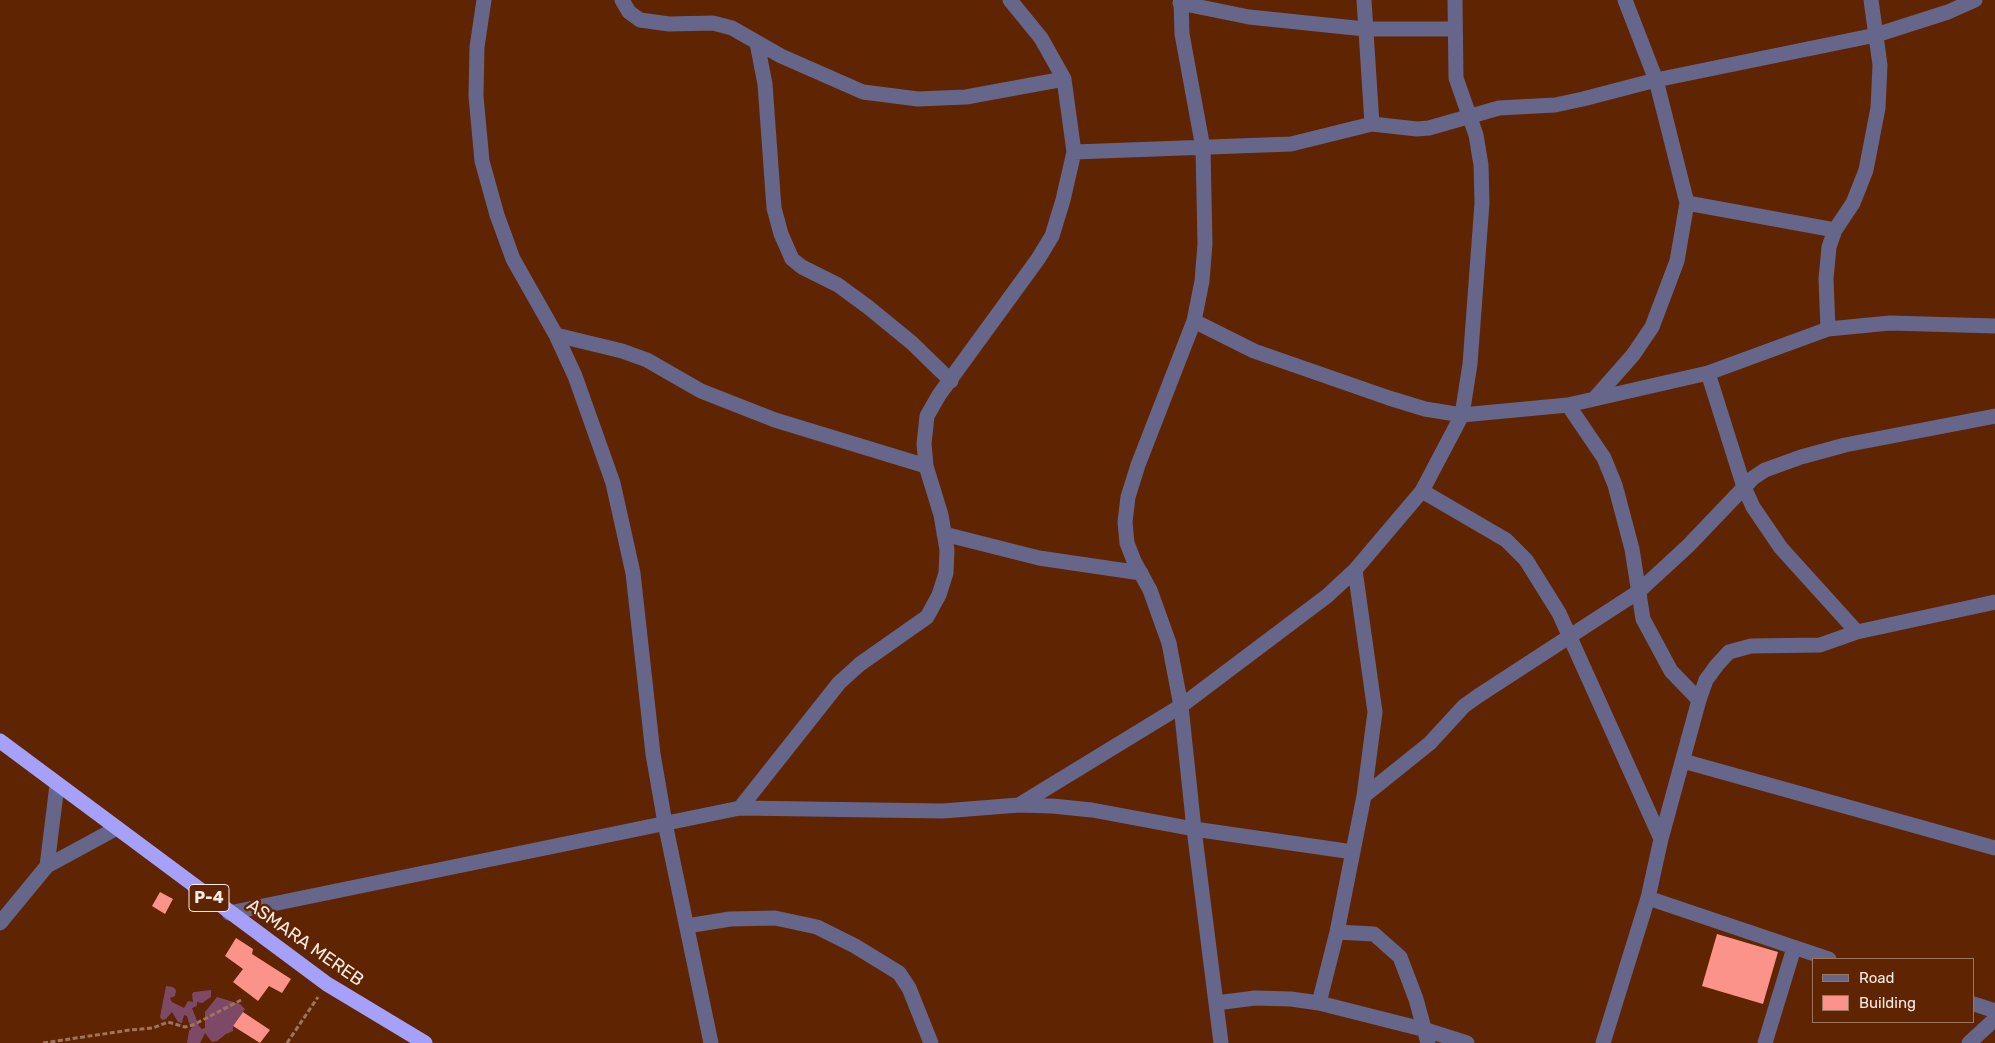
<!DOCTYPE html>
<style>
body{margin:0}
#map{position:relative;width:1995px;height:1043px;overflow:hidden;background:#5f2401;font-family:Rubik,sans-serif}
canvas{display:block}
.legend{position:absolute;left:1812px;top:958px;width:162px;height:65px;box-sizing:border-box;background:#5f2401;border:1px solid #9d745c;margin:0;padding:6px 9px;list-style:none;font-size:15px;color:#fbebe5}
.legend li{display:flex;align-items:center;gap:10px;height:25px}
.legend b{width:25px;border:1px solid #9d745c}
</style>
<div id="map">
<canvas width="1995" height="1043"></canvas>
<ul class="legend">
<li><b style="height:6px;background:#66658a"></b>Road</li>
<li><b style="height:14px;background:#fb938a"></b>Building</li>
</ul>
</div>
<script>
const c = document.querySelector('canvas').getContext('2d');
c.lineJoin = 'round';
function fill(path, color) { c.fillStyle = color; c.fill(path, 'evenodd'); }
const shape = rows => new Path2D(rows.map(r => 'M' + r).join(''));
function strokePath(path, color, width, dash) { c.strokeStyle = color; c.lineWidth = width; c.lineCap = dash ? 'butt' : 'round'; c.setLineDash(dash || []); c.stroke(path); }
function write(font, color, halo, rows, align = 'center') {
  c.font = font + ' Rubik,sans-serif'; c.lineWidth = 5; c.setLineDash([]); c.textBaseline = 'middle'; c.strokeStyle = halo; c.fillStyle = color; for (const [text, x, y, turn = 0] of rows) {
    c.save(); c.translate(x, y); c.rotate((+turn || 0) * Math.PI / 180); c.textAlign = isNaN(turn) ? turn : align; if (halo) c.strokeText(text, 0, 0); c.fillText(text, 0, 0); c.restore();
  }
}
const green = shape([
 [166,986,173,987,176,990,175,996,170,998,172,1002,184,1008,188,1001,193,1002,192,994,194,992,211,990,211,997,202,1003,197,1002,197,1006,192,1008,199,1026,202,1029,205,1028,205,1012,217,997,240,1004,245,1009,233,1026,233,1031,226,1034,217,1041,212,1042,205,1033,200,1043,187,1043,189,1031,193,1026,189,1023,187,1016,184,1015,182,1023,178,1022,172,1012,166,1019,162,1020,160,1017]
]);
const building = shape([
 [160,892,173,899,165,914,152,906],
 [1717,934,1778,952,1763,1004,1702,986],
 [236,938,253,949,252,954,291,979,282,993,269,986,258,1001,233,982,243,969,225,956],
 [243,1012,270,1030,260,1043,233,1026]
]);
const path = shape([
 [43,1043,130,1030,153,1028,168,1022,185,1027,193,1025,241,1000],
 [287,1043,318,997]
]);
const street = shape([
 [484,0,477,47,476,96,482,161,497,215,513,259,556,335,575,376,613,483,633,573,653,754,665,823,711,1043],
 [622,0,629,12,640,20,669,24,713,23,732,28,781,56,863,92,918,99,966,97,1064,79],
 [1181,0,1182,34,1203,148,1205,244,1202,281,1194,321,1138,465,1128,497,1125,522,1127,543,1134,561,1150,590,1169,643,1181,706,1194,829,1221,1043],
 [1364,0,1372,124],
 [1180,3,1249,17,1365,29,1454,29],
 [757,43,765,84,774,208,781,234,792,259,802,267,838,285,868,307,912,343,951,381],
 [1074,152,1291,144,1372,124,1417,129,1429,128,1499,108,1555,105,1583,99,1656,80,1876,35,1948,12,1975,0],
 [1687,203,1835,230],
 [1194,321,1254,351,1389,398,1425,409,1462,415,1568,405,1708,373,1828,329,1890,323,1995,326],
 [1828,329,1826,279,1829,247,1835,230,1853,203,1859,188,1866,170,1878,108,1880,65,1871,0],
 [556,335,622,351,647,360,701,391,775,420,926,466],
 [1708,373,1744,487,1753,507,1781,548,1857,632],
 [1595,398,1633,355,1652,327,1677,261,1687,203,1656,80,1625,0],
 [1568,405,1604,458,1615,485,1632,549,1643,619,1671,671,1699,700],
 [1422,491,1506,540,1526,560,1559,613,1661,839],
 [944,534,1039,558,1141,573],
 [1683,761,1995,848],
 [1364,796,1430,743,1464,706,1478,696,1638,592,1688,546,1753,478,1765,470,1801,457,1845,445,1995,416],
 [1019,805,1181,706,1327,596,1355,570,1422,491,1462,415,1470,364,1482,203,1481,165,1476,135,1456,78,1455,0],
 [740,808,839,683,860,664,927,617,939,595,946,573,947,550,941,515,926,466,924,444,927,416,939,395,1038,259,1052,236,1063,200,1074,152,1064,79,1041,38,1010,0],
 [47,866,57,785],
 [1648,898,1829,959],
 [229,913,740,808,943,811,1019,805,1052,806,1092,810,1194,829,1353,852],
 [0,923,47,866,117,828],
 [687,926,730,919,775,918,817,927,855,946,899,973,909,988,931,1043],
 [1337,932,1374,934,1400,957,1416,999,1428,1043],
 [1216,1003,1255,998,1291,999,1319,1003,1426,1030,1467,1043],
 [1319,1003,1337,932,1364,796,1375,712,1355,570],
 [1974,1004,1995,1011],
 [1603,1043,1648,898,1661,839,1699,700,1706,680,1717,665,1729,652,1751,646,1820,645,1857,632,1995,602],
 [1765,1043,1794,948],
 [1969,1043,1995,1019]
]);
const highway = shape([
 [0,741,327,984,425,1043]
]);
const shields = [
 [209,898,40]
];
const shieldNames = [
 ["P-4",209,898]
];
const streetNames = [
 ["ASMARA MEREB",305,943,35]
];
fill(green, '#7c4a66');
fill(building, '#fb938a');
strokePath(path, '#9e745c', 3, [5, 2.5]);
strokePath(street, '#66658a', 15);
strokePath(highway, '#a5a0f9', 15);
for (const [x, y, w] of shields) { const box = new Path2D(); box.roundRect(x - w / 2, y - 13.5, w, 27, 4); c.fillStyle = '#5f2401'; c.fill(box); strokePath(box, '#fbebe5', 1); }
write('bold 16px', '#fbebe5', null, shieldNames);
write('18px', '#fbebe5', '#5f2401', streetNames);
</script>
